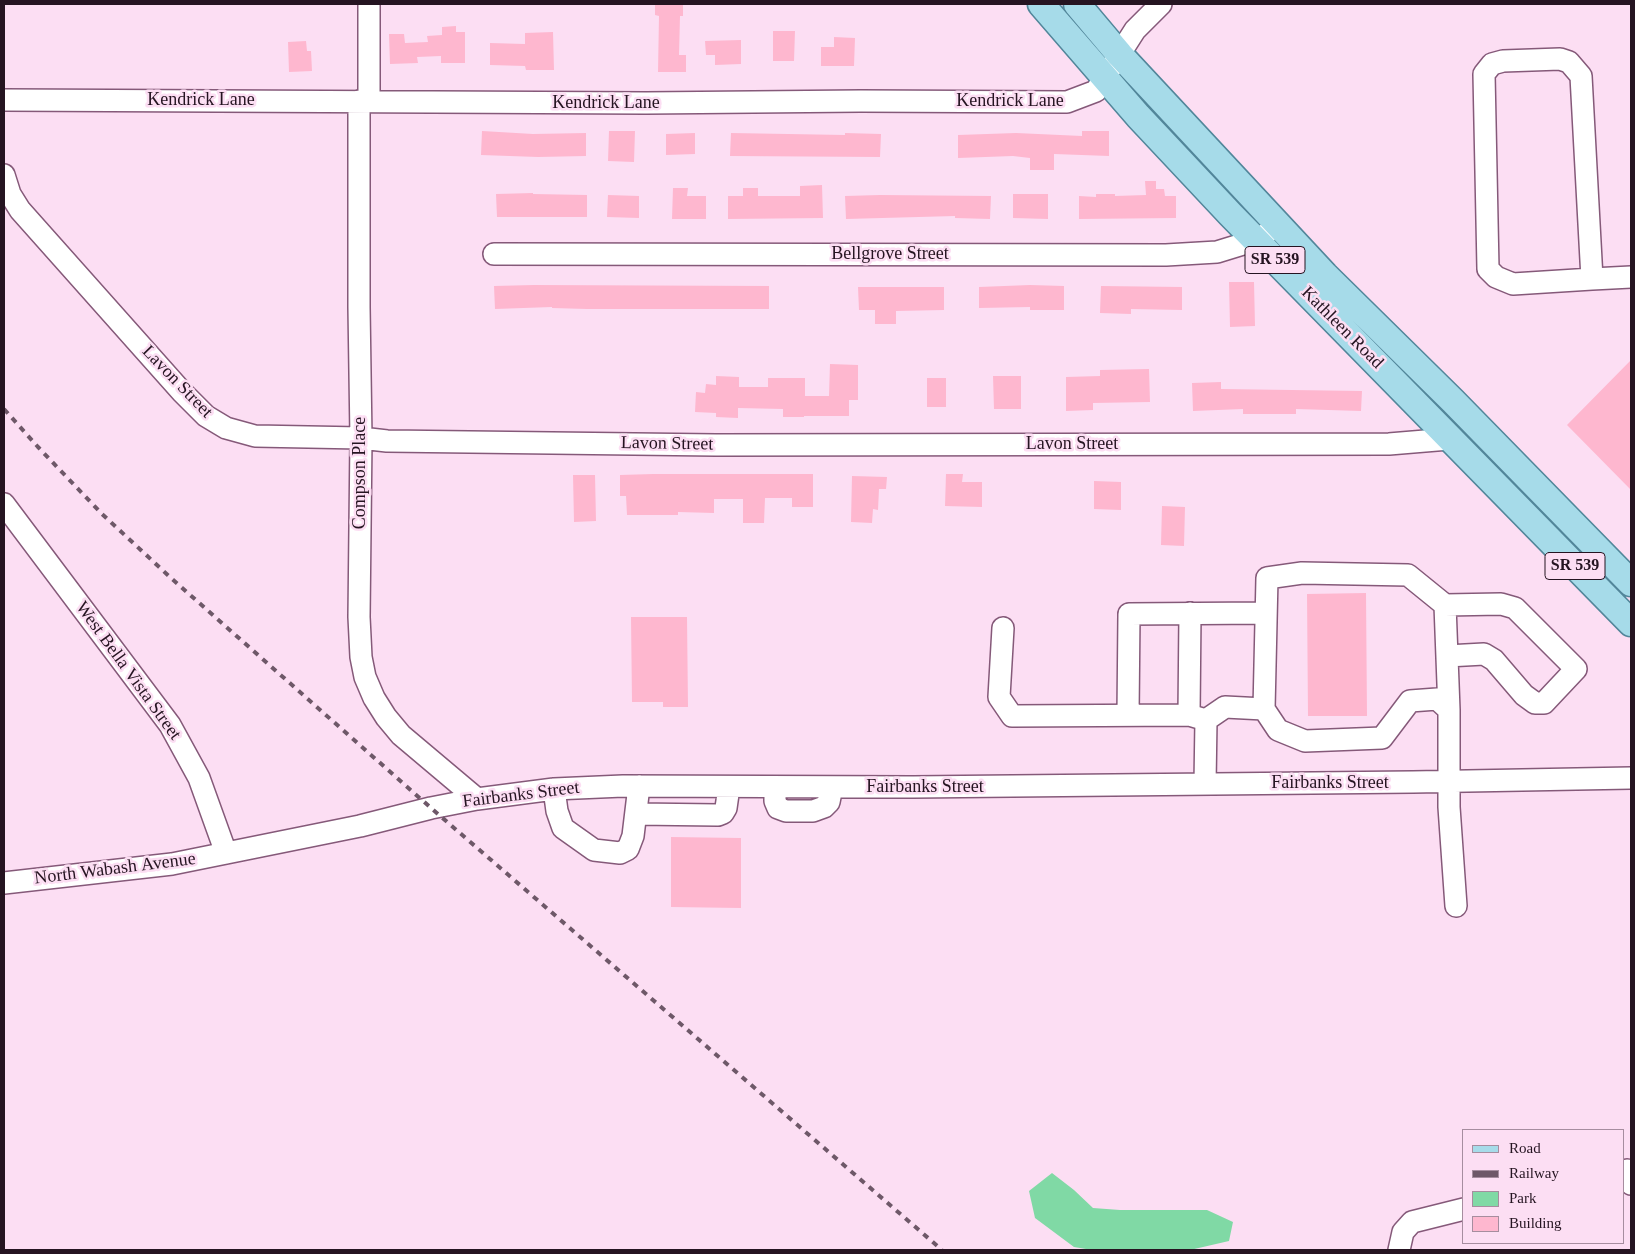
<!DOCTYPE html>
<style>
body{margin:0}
#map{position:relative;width:1635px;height:1254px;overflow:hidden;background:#fcdef3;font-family:"Times New Roman",serif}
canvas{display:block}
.frame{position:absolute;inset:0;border:5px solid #251421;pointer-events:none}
.legend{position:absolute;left:1462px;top:1129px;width:162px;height:115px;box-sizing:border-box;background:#fcdef3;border:1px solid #a68d9f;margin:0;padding:6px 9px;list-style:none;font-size:15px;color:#251421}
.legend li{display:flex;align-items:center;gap:10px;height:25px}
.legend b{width:25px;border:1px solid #a68d9f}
</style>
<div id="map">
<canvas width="1635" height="1254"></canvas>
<div class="frame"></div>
<ul class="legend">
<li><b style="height:6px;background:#a6dbe9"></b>Road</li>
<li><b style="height:6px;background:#6e5868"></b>Railway</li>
<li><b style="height:14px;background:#80d9a5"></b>Park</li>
<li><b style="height:14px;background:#feb7cf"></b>Building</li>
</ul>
</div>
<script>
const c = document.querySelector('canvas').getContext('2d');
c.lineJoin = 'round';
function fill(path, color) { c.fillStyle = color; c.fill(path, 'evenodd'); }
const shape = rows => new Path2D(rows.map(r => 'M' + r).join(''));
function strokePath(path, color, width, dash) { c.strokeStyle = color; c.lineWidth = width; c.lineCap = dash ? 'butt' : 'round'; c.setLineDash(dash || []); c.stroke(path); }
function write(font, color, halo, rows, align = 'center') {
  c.font = font + ' "Times New Roman",serif'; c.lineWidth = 5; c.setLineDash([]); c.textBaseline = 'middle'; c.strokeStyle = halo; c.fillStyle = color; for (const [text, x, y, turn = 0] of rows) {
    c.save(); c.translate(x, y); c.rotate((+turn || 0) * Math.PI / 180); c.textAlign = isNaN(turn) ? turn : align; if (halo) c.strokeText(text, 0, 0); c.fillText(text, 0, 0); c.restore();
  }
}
const green = shape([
 [1052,1173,1074,1190,1093,1208,1120,1210,1207,1210,1233,1222,1229,1241,1190,1250,1092,1250,1074,1247,1035,1218,1029,1191]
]);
const building = shape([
 [655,4,683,4,683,16,680,16,679,55,686,55,686,72,658,72,659,16,655,15],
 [456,26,456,32,465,32,465,63,441,63,441,56,417,57,418,63,390,64,389,34,404,34,405,43,428,42,427,36,442,35,442,27],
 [773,31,795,31,794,61,773,61],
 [553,32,554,70,526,70,525,66,490,65,490,43,525,44,525,33],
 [834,37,855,38,854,66,821,66,821,47,834,47],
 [741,40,741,64,715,65,715,55,706,55,705,41],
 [306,41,307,51,311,51,312,71,289,72,288,42],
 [482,131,533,134,586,133,586,156,538,157,481,155],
 [609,131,635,131,634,162,608,161],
 [1082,131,1109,131,1109,156,1054,154,1054,170,1030,170,1030,158,1013,156,958,158,958,135,1016,133,1082,136],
 [695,133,695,154,666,155,666,134],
 [731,133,845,135,845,133,881,134,880,157,730,156],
 [1145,181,1156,181,1156,189,1164,189,1165,196,1176,196,1176,218,1079,219,1079,196,1096,197,1096,194,1115,194,1115,196,1146,195],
 [822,185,823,218,728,219,728,196,743,196,743,188,758,188,758,196,800,196,800,186],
 [673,188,688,188,687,196,706,196,706,219,672,219],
 [533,193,533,194,587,195,587,217,497,217,496,194],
 [1013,194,1048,194,1048,219,1013,218],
 [608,195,639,196,639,218,607,217],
 [880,195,991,196,990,219,955,218,955,216,846,219,845,196],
 [1229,282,1254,282,1255,326,1230,327],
 [534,285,769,286,769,309,587,309,552,308,552,307,495,309,494,286],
 [1030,285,1064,286,1064,310,1030,310,1030,307,979,308,979,287],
 [1101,286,1182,287,1182,310,1131,309,1131,314,1100,313],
 [858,287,944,287,944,310,896,311,896,324,875,324,875,310,859,310],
 [1631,360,1631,490,1567,425],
 [830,364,858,365,858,400,849,400,849,416,804,416,804,417,783,417,783,409,738,408,738,418,716,417,716,413,695,412,696,392,705,393,706,384,716,385,716,376,739,377,739,387,768,387,768,378,805,378,805,396,829,396],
 [1149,369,1150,402,1093,403,1093,410,1066,411,1066,377,1100,376,1100,370],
 [993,376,1021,376,1021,409,994,409],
 [927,378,946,378,946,407,927,407],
 [1221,382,1221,389,1362,391,1361,411,1296,409,1296,414,1243,414,1243,409,1193,411,1192,383],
 [653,474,813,474,813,507,792,507,792,498,765,498,764,523,743,523,743,499,714,499,714,513,678,512,678,515,627,515,626,496,620,496,620,475],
 [946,474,963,474,962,482,982,482,982,507,945,506],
 [573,475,595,475,596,521,574,522],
 [852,476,887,477,886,489,879,489,878,510,873,509,872,523,851,522],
 [1094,481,1121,482,1121,510,1094,509],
 [1162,506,1185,507,1184,546,1161,545],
 [1366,593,1367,716,1308,716,1307,594],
 [631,617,687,617,688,707,663,707,663,702,632,702],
 [671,837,741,838,741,908,671,907]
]);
const minor = shape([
 [369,4,369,101],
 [4,100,646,103,861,101,1067,102,1096,91,1135,30,1161,4],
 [359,101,359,307,361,438,359,617,361,657,365,677,374,698,386,717,401,735,477,799],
 [4,175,10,194,20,210,182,392,206,416,226,428,255,436,361,438,387,441,716,445,1389,444,1449,439],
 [494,254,1166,255,1217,252,1256,240,1266,234],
 [1592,279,1581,76,1569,62,1560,59,1503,61,1492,64,1484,74,1488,269,1496,277,1513,284,1592,279,1631,277],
 [4,504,170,725,199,778,226,853],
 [1445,605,1501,604,1515,608,1576,669,1544,703,1535,703,1524,695,1494,660,1484,654,1447,656],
 [1003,628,999,697,1012,716,1189,715,1206,720,1225,707,1264,709,1278,730,1305,741,1382,738,1410,701,1437,699,1449,710,1449,807,1456,906],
 [1264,709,1267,578,1302,573,1408,575,1445,605,1449,710],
 [1128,715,1129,614,1266,613],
 [1189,715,1190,613],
 [1205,784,1206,720],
 [775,787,775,801,778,808,786,811,813,811,824,807,829,802,832,787],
 [554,789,557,811,563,828,594,850,620,853,628,849,633,836,639,786],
 [636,814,718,815,723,813,726,808,729,787],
 [4,883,172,864,360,826,431,808,477,799,554,789,623,786,913,787,1413,782,1631,778],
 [1627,1170,1631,1184],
 [1399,1250,1403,1232,1412,1222,1464,1209]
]);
const major = shape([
 [1041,4,1138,116,1230,214,1631,623],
 [1077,4,1120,55,1325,275,1453,401,1631,583]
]);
const rail = shape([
 [4,409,38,447,102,514,171,578,431,808,942,1250]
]);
const shields = [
 [1275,260,60],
 [1575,566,60]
];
const shieldNames = [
 ["SR 539",1275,260],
 ["SR 539",1575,566]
];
const streetNames = [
 ["Kendrick Lane",201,100],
 ["Kendrick Lane",1010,101],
 ["Kendrick Lane",606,103],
 ["Bellgrove Street",890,254],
 ["Kathleen Road",1342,328,45],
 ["Lavon Street",177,382,46],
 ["Lavon Street",667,444,1],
 ["Lavon Street",1072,444],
 ["Compson Place",360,473,-90],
 ["West Bella Vista Street",128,671,54],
 ["Fairbanks Street",1330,783],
 ["Fairbanks Street",925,787],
 ["Fairbanks Street",521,795,-7],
 ["North Wabash Avenue",115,869,-7]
];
fill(green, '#80d9a5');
fill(building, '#feb7cf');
strokePath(minor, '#855979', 24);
strokePath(major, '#52869a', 29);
strokePath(minor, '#fff', 21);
strokePath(major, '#a6dbe9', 26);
strokePath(rail, '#6e5868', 4, [6, 6]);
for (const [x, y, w] of shields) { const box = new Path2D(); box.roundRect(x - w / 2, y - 13.5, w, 27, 4); c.fillStyle = '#fcdef3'; c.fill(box); strokePath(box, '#251421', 1); }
write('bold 16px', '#251421', null, shieldNames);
write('18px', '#251421', '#fcdef3', streetNames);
</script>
